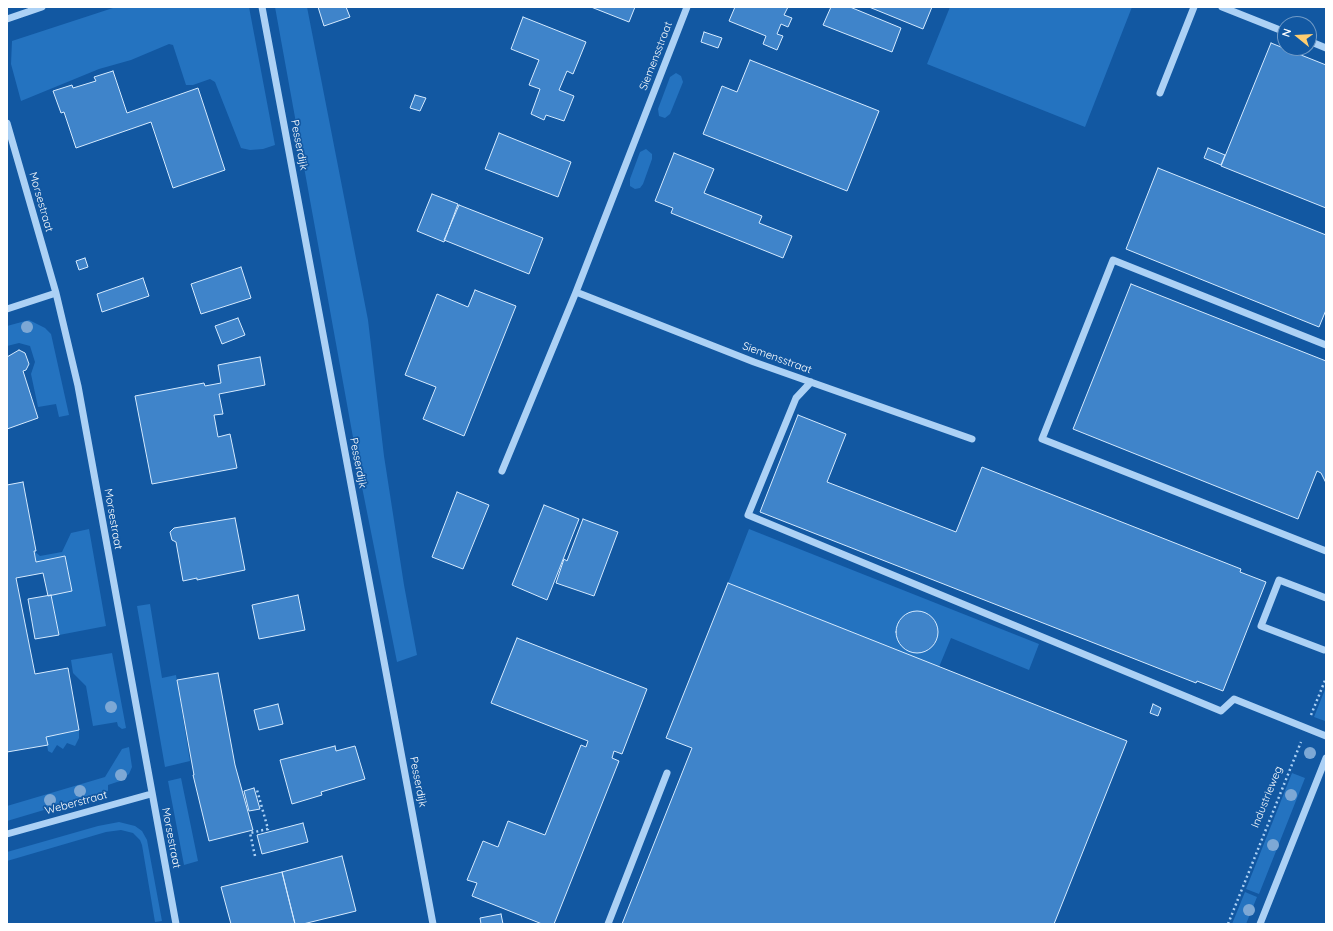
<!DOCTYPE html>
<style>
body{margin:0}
#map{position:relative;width:1333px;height:931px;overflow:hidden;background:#1258a2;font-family:Quicksand,sans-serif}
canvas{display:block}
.frame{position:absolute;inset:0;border:8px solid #fff;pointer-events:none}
.north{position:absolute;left:1277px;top:16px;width:40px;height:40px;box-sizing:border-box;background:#1258a2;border:1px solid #719bc7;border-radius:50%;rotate:288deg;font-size:11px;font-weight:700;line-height:16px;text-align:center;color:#fff}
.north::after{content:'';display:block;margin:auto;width:14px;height:18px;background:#ffce70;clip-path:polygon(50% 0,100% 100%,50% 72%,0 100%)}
</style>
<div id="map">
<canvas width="1333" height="931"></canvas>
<div class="frame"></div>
<div class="north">N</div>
</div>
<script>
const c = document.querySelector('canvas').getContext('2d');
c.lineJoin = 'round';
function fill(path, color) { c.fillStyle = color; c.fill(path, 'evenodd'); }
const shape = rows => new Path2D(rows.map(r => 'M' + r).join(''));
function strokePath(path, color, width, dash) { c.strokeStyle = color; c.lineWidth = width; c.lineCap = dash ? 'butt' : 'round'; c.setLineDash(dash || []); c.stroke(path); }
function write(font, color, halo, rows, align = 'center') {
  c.font = font + ' Quicksand,sans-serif'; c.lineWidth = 3.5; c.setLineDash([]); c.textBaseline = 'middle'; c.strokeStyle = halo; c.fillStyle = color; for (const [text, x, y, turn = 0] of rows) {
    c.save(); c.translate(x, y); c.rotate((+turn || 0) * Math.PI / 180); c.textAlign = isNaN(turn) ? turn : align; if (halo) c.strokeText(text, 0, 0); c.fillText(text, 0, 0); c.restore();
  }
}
const green = shape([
 [116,7,249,7,275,145,263,149,250,150,241,148,215,82,210,79,193,85,186,85,173,45,169,44,131,60,99,69,21,101,11,64,12,41],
 [275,7,307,7,368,320,384,456,404,585,417,655,397,662,362,487],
 [950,7,1132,7,1085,127,927,64],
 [676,73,681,76,683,82,670,114,665,118,659,116,658,109,670,77],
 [646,149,652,154,652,159,643,184,640,188,635,189,630,186,630,179,640,152],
 [29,320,45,328,51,334,69,415,59,417,56,404,38,407,31,374,35,362,30,346,19,343,7,346,7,326],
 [89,529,106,626,59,635,51,595,72,591,65,557,36,562,34,551,40,556,62,552,71,533],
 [749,529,1039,644,1029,670,951,638,939,667,728,583],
 [150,604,162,678,176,675,190,761,165,767,137,606],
 [112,653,126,728,122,729,118,726,117,722,93,726,86,686,73,673,71,660],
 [1326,687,1326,720,1325,721,1314,717],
 [79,730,79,738,75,746,67,743,63,749,57,745,52,753,48,751,46,737],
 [129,747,132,767,129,774,120,781,108,785,108,791,7,821,7,806,105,777,122,749],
 [1292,773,1305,778,1259,894,1246,889],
 [181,778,198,861,184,865,168,781],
 [119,822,135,826,142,831,147,840,162,921,155,922,142,845,140,840,133,833,121,830,106,832,7,861,7,852,98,826],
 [1245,892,1257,897,1246,924,1232,924]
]);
const building = shape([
 [318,7,346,7,350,17,324,26,318,7],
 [591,7,635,7,629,22,591,7],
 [735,7,788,7,784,15,792,18,788,27,781,24,777,34,783,36,777,50,763,44,766,36,729,21,735,7],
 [831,7,850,7,901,28,892,52,823,25,831,7],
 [869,7,932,7,923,29,869,7],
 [523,17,586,42,573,74,567,71,559,90,574,96,564,121,546,115,544,120,531,114,540,89,529,85,539,60,511,49,523,17],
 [704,32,722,38,718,48,701,42,704,32],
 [1271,43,1326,65,1326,208,1221,166,1271,43],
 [750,60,879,111,847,191,703,134,722,86,737,92,750,60],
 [113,71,127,113,198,88,225,170,173,188,151,122,76,148,64,112,61,113,53,91,72,85,73,88,96,81,94,77,113,71],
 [415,95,426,98,420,111,410,108,415,95],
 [499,133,571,162,558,197,485,169,499,133],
 [1208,148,1225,155,1221,165,1204,158,1208,148],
 [674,153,714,169,704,193,762,216,759,223,792,236,783,258,671,213,673,208,655,201,674,153],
 [1158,168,1326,235,1326,310,1319,327,1126,249,1158,168],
 [432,194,458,204,444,242,417,231,432,194],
 [459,205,543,238,529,274,444,240,459,205],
 [85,258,88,267,79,270,76,261,85,258],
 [241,267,251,298,201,314,191,284,241,267],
 [143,278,149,296,102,312,97,294,143,278],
 [1131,284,1326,361,1326,483,1321,473,1317,471,1298,519,1073,429,1131,284],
 [475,290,516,306,464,436,423,419,436,387,405,375,437,294,468,307,475,290],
 [238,318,245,335,222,344,215,326,238,318],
 [19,350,25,353,29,364,26,370,23,371,38,418,7,429,7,357,19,350],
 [260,357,265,385,219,394,223,414,214,415,218,437,230,434,237,468,152,484,135,396,204,383,205,386,221,383,218,365,260,357],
 [798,415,846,434,827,482,956,532,982,467,1241,569,1240,572,1266,582,1223,691,1197,681,1196,683,760,512,798,415],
 [23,482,36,551,34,551,36,562,65,556,72,591,48,596,43,573,16,578,35,674,68,668,79,730,46,737,48,745,7,752,7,485,23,482],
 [457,492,489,505,463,569,432,557,457,492],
 [544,505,579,519,547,600,512,585,544,505],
 [235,518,245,570,197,580,197,578,183,581,176,542,172,540,170,532,174,528,235,518],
 [583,519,618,532,594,596,556,583,564,559,567,561,583,519],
 [728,583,1127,741,1054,924,622,924,692,748,666,738,728,583],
 [51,595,59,635,35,639,28,599,51,595],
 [298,595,305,630,259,639,252,605,298,595],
 '896 632a21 21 0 1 1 42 0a21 21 0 1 1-42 0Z',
 [517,638,647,689,622,754,614,751,612,758,619,761,554,924,542,924,472,896,477,883,467,880,483,841,498,847,508,821,545,835,581,745,586,747,588,741,491,703,517,638],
 [218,673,235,765,253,830,209,841,193,775,194,775,177,680,218,673],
 [278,704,283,724,259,730,254,710,278,704],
 [1153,704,1161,708,1158,716,1150,713,1153,704],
 [335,746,336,751,355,746,365,779,321,792,322,795,292,804,280,760,335,746],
 [254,788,260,809,249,811,244,791,254,788],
 [303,823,308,842,262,854,257,835,303,823],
 [342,856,356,911,303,924,295,924,282,872,342,856],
 [282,872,295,924,231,924,221,887,282,872],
 [501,914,503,924,481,924,480,918,501,914]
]);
const path = shape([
 [1311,715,1326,678],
 [255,856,250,833,268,829,257,790],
 [1228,924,1301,742]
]);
const minor = shape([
 [262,7,433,924],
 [1222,7,1285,32],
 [7,19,42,7],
 [1309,41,1326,48],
 [1160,93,1194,7],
 [7,123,56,293,78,386,176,924],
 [576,292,754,362,972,439],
 [7,309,56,293],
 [1326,345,1113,260,1042,439,1326,551],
 [811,382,796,398,748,515,1221,711,1234,699,1326,736],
 [502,471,576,292,687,7],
 [1324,650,1261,626,1279,580,1326,598],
 [7,834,151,794],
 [608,924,667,773],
 [1260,924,1326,758]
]);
const trees = [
 [27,327],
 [111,707],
 [1310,753],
 [121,775],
 [80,791],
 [1291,795],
 [50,800],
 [1273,845],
 [1249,910]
];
const streetNames = [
 ["Siemensstraat",656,56,-69],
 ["Pesserdijk",299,145,79],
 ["Morsestraat",41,202,74],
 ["Siemensstraat",777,358,20],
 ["Pesserdijk",358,463,79],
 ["Morsestraat",113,519,80],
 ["Pesserdijk",418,782,79],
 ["Industrieweg",1267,797,-68],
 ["Weberstraat",76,803,-15],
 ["Morsestraat",171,838,79]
];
fill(green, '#2473c0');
fill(building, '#3f84ca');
strokePath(building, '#d5eafe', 1);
strokePath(path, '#acd1f5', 2.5, [2, 3]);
strokePath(minor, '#acd1f5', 7);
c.fillStyle = '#7da8d5';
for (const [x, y] of trees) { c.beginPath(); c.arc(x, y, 6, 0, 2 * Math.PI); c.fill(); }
write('11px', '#fff', '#1258a2', streetNames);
</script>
